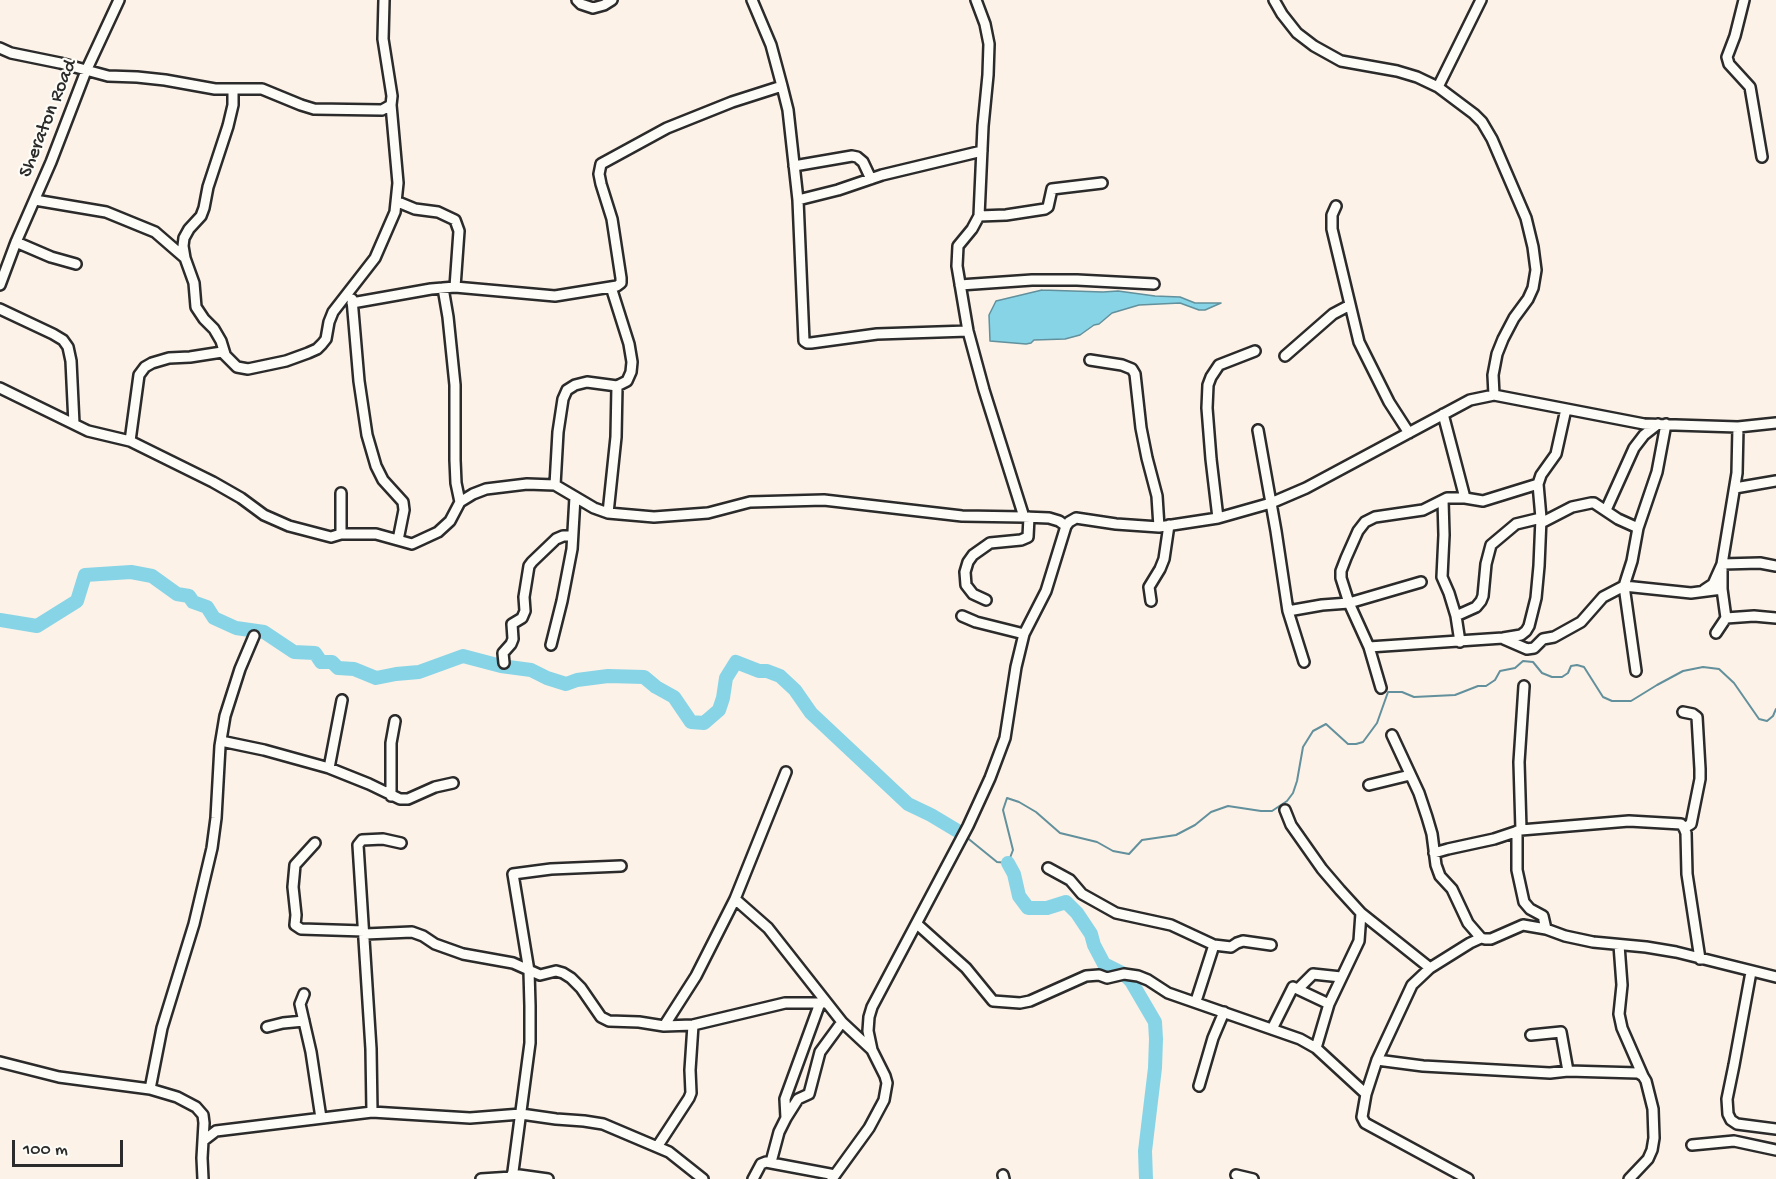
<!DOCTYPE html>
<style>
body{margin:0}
#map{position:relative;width:1776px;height:1179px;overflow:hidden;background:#fcf2e7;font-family:"Gochi Hand",sans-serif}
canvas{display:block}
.scale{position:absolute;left:12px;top:1140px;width:111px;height:27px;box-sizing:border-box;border:3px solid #2b2b2b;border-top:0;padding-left:8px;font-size:18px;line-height:21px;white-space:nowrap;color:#2b2b2b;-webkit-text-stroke:4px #fdfcf7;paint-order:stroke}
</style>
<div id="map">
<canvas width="1776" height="1179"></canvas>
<div class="scale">100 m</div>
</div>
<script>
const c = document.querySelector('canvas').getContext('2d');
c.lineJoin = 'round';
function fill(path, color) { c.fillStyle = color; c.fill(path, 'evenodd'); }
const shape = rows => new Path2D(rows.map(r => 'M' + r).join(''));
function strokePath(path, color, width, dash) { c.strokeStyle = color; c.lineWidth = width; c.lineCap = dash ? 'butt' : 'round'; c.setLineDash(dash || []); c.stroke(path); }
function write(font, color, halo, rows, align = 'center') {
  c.font = font + ' "Gochi Hand",sans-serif'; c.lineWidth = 4.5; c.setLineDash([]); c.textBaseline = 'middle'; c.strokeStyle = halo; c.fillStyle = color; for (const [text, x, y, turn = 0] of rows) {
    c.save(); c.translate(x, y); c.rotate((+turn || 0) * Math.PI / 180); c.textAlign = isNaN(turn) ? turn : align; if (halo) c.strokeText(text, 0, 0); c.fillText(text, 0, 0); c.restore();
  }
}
const water = shape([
 [1042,290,1103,292,1118,291,1155,296,1180,297,1195,303,1221,303,1205,310,1199,310,1180,303,1139,305,1112,313,1099,324,1094,325,1080,335,1065,339,1034,340,1031,343,1026,344,990,341,989,315,996,301,1042,290]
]);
const stream = shape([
 [965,836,997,862,1008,863,1013,850,1003,810,1007,798,1019,802,1036,812,1060,833,1097,842,1113,851,1129,854,1142,840,1176,835,1195,825,1211,812,1228,806,1261,811,1272,811,1287,801,1293,793,1297,781,1303,747,1313,731,1326,724,1348,744,1356,744,1363,742,1377,723,1388,692,1402,692,1414,697,1455,695,1478,686,1486,686,1495,680,1500,671,1515,668,1523,661,1533,662,1542,673,1552,677,1562,677,1568,673,1571,666,1577,665,1584,667,1603,697,1612,701,1631,701,1657,685,1683,671,1703,667,1719,669,1734,683,1759,719,1767,721,1773,716,1776,709]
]);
const river = shape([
 [0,620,37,626,77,601,85,575,131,572,152,576,177,594,189,596,193,602,207,607,214,618,236,628,264,632,294,652,315,653,321,662,332,662,338,668,354,669,376,678,396,674,419,672,463,656,501,666,531,670,547,678,566,684,577,680,608,676,644,677,656,687,674,697,691,722,704,723,719,710,723,698,726,678,736,662,759,671,767,671,780,676,795,690,811,713,908,804,931,815,956,830],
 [1008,863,1014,874,1019,896,1028,908,1047,908,1066,902,1077,913,1091,934,1094,945,1104,964,1124,974,1131,981,1155,1022,1156,1039,1155,1068,1145,1151,1146,1179]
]);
const minor = shape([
 [577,0,581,4,593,8,604,5,612,0],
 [976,0,985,24,989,44,988,75,983,126,979,216,972,229,958,246,957,266,968,331,984,390,1024,517,1049,518,1059,521,1066,526],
 [1274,0,1282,14,1297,33,1314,46,1341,61,1397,71,1417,77,1438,87,1474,114,1482,122,1492,139,1526,218,1533,247,1536,270,1533,288,1528,299,1514,318,1503,339,1497,354,1493,375,1494,395],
 [1744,0,1735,36,1727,57,1729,64,1750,87,1762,157],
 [0,48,11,53,60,63,108,76,137,77,165,80,215,89,262,89,301,105,314,109,382,110,391,105,392,96,383,39,384,0],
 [782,86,788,110,798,200,804,341,807,343,811,343,877,334,968,331],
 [1438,87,1481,0],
 [794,166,852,156,857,157,863,162,871,179],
 [35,200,106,212,155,232,185,258],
 [798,200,838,190,882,175,982,151],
 [398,202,415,209,438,212,455,220,459,231,455,287],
 [1336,206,1332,215,1332,229,1359,342,1389,402,1409,433],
 [979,216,1006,215,1045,209,1048,207,1052,189,1102,183],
 [16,242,51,257,76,264],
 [0,285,16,242,51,162,86,71,119,0],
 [960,285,1032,280,1077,280,1154,284],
 [443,288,448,317,455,385,455,460,456,483,460,502],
 [352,299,359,381,367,435,376,466,383,480,403,502,404,510,398,540],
 [352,303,431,289,455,287,555,296,617,286,621,283,621,278,612,219,601,184,599,174,601,164,667,128,732,102,782,86,771,45,752,0],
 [0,309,53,334,63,340,68,347,71,361,74,424],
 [225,354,221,341,214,329,204,319,196,307,194,283,185,258,183,246,184,238,189,229,201,216,204,208,208,187,228,126,233,105,233,89],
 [1285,356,1333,314,1350,305],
 [1090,360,1122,365,1132,369,1135,374,1141,428,1147,458,1157,496,1159,527],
 [0,388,88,431,130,441,213,482,241,498,264,515,289,526,331,537,341,534,376,534,412,544,438,532,450,521,460,502,473,494,486,489,527,484,555,485,594,508,608,513,654,517,708,513,750,502,824,500,962,516,1024,517],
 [1443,414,1465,498],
 [1258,430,1276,531,1288,611,1304,662],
 [130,441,139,375,145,367,152,363,169,358,190,357,222,352,237,367,248,369,286,361,308,353,317,349,322,344,326,339,329,322,333,312,375,258,395,212,398,183,391,105],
 [555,485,558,432,563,399,567,390,575,385,587,382,617,386,627,381,631,372,632,362,629,344,611,287],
 [1735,488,1776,481],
 [1443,500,1444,535,1442,577,1449,593,1456,616,1460,642],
 [1606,510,1634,448,1644,435,1658,424],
 [608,513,616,437,617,386],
 [1218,518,1211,459,1207,408,1208,385,1211,377,1219,365,1255,351],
 [1541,523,1572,507,1591,503,1594,503,1618,519,1638,528],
 [341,534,341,493],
 [1704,590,1713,584,1722,564,1760,563,1776,566],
 [986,600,973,594,966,585,965,572,968,562,973,555,990,543,1021,540,1028,537,1029,517],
 [1151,601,1149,587,1160,569,1164,559,1169,525],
 [1288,611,1322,605,1349,603,1421,582],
 [962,616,976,622,1024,634],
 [1456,616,1476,607,1481,601,1483,596,1486,564,1491,545,1516,524,1541,518],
 [1726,618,1754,616,1776,618],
 [1716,633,1726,618,1722,589,1722,564,1737,473,1738,427],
 [1504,639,1527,649,1534,648,1543,639,1554,637,1581,622,1603,597,1624,586,1691,593,1722,589],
 [551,645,562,601,572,549,575,497],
 [1369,647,1503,638,1521,635,1526,631,1529,626,1536,598,1539,566,1541,518,1538,484,1541,475,1556,454,1566,409],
 [504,663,503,653,511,644,513,639,512,624,522,618,525,611,524,597,529,566,532,562,556,539,563,536,572,536],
 [1636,671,1624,586,1632,561,1638,528,1657,472,1666,424],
 [1381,688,1369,647,1349,603,1341,578,1341,571,1346,558,1358,531,1365,522,1375,517,1423,510,1447,498,1465,498,1483,501,1538,484],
 [1683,712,1693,714,1697,717,1700,769,1700,779,1691,824,1684,828],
 [1392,735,1419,793,1427,817,1432,834,1436,865,1440,876,1452,889,1468,923,1481,938,1485,939,1491,939,1523,925,1546,929,1565,936,1593,942,1646,947,1676,952,1776,977],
 [221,741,264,750,329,768,369,784,400,799,408,799,435,787,453,783],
 [329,768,342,700],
 [1369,785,1410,775],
 [391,796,391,743,395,721],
 [1285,810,1291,825,1322,869,1340,890,1361,913,1430,968],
 [1521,830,1519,762,1524,686],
 [1517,831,1517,870,1524,902,1530,909,1543,916,1546,929],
 [315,843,295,865,293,887,296,915,295,925,301,929,364,931],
 [1434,853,1448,849,1494,839,1521,830,1629,821,1681,824,1684,828,1686,833,1687,874,1700,959],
 [1048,868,1070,880,1082,894,1116,913,1171,925,1214,945,1196,1001],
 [735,899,768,928,842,1022,872,1050],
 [917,924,966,968,993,1001,1020,1003,1030,1001,1086,976,1099,975,1107,978,1124,974,1138,976,1148,980,1168,993,1300,1039,1316,1048,1366,1094],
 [365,934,412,932,423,936,435,944,463,954,513,963,540,975,556,971,563,973,571,978,581,988,601,1017,609,1021,639,1022,664,1026,693,1025,785,1003,826,1003],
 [1214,945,1231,947,1237,943,1243,941,1271,945],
 [1619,945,1622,985,1619,1014,1622,1028,1643,1076],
 [1751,972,1734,1065,1727,1099,1728,1114,1731,1120,1737,1124,1776,1129],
 [1299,988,1313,974,1341,977],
 [304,994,300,1004,311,1052,321,1118],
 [664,1026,696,976,735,899,786,772],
 [267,1027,283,1023,304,1021],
 [1272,1029,1293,987,1329,1004],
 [1531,1035,1561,1032,1568,1071],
 [1316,1048,1329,1004,1359,941,1361,913],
 [1377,1060,1423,1066,1550,1073,1568,1071,1638,1073,1643,1076,1646,1081,1653,1109,1654,1138,1652,1150,1648,1159,1629,1179],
 [0,1062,59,1077,150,1089,177,1097,196,1107,203,1115,204,1123,202,1158,203,1179],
 [1199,1086,1213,1038,1224,1012],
 [150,1089,162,1028,194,924,212,848,216,818,220,746,225,716,240,669,254,636],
 [372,1112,371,1049,358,845,362,840,383,839,401,843],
 [786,1118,785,1099,820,1003],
 [203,1141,216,1131,372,1112,470,1118,521,1114,556,1119,584,1121,603,1124,669,1152,703,1179],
 [1692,1145,1734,1141,1776,1150],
 [657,1147,689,1098,691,1093,690,1070,693,1025],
 [771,1162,779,1132,786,1118,798,1099,809,1094,820,1052,842,1022],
 [512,1174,548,1179],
 [1003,1175,1004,1179],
 [1236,1175,1253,1179],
 [481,1179,512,1177],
 [512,1179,530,1043,530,1006,529,971,513,874,551,869,621,866],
 [753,1179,761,1164,766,1162,835,1175],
 [832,1179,869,1128,884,1100,887,1083,885,1076,872,1050,868,1031,869,1017,872,1007,968,826,990,778,1005,738,1016,667,1024,634,1046,591,1066,526,1069,522,1076,518,1116,524,1159,527,1218,518,1271,503,1306,488,1470,400,1494,395,1644,424,1738,427,1776,423],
 [1468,1179,1365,1123,1362,1117,1366,1094,1377,1060,1412,985,1430,968,1470,943,1481,938]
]);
const streetNames = [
 ["Sheraton Road",49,119,-68]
];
fill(water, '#87d4e7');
strokePath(water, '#62909c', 1.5);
strokePath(stream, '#62909c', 2);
strokePath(river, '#87d4e7', 14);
strokePath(minor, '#2b2b2b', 14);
strokePath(minor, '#fdfcf7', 9);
write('20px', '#2b2b2b', '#fdfcf7', streetNames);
</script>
